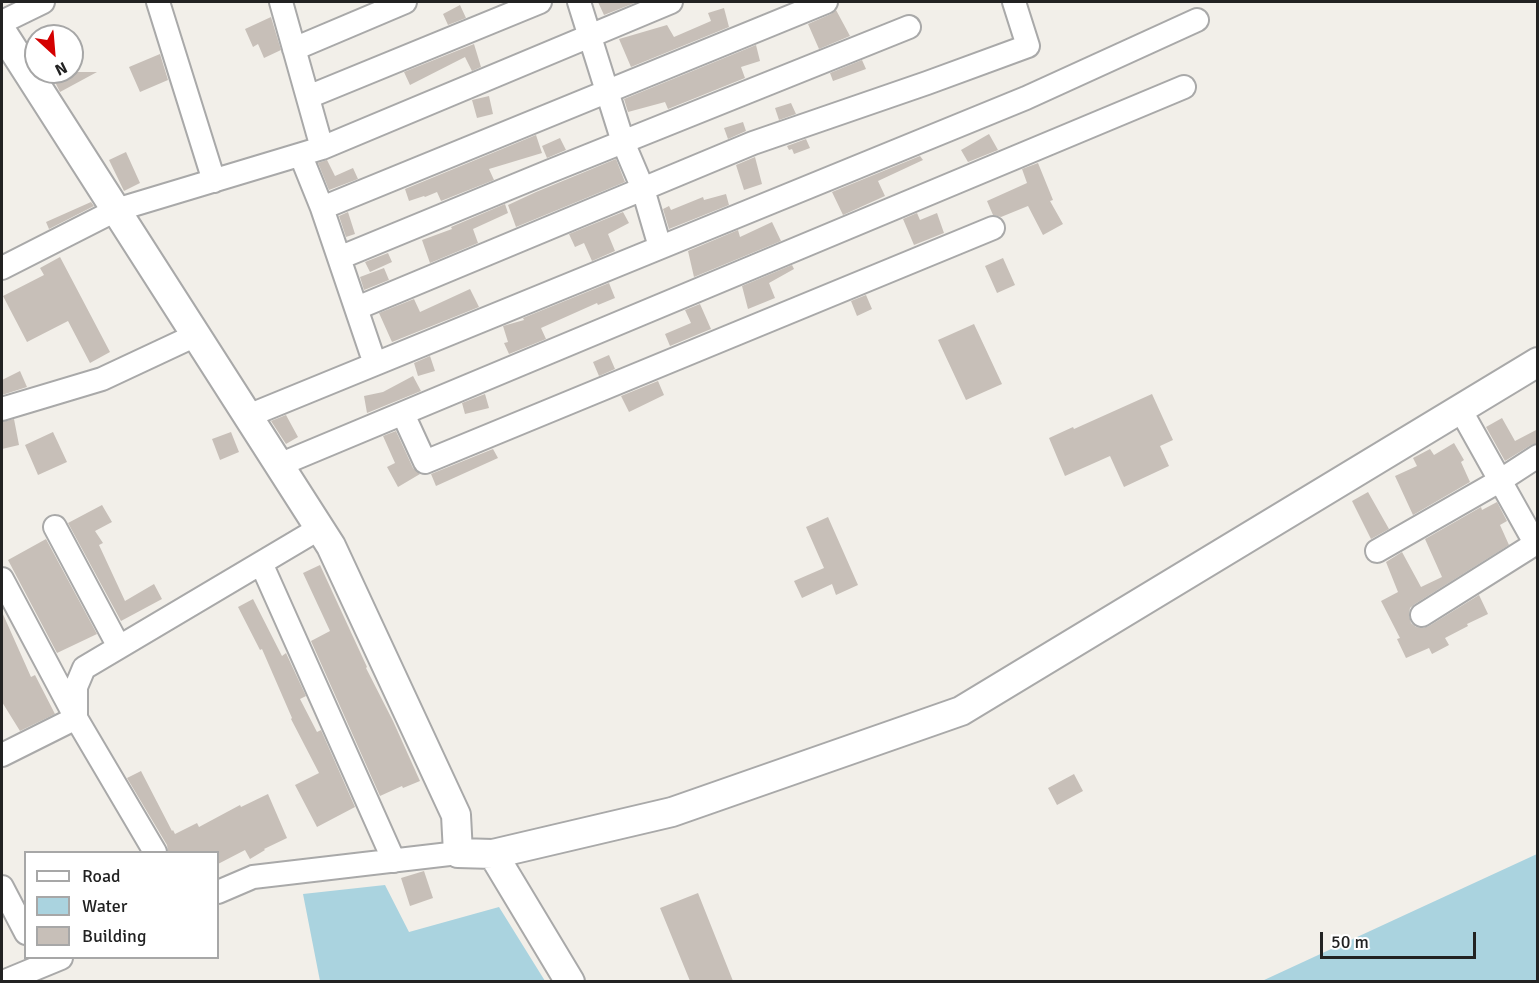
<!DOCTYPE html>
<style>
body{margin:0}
#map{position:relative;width:1539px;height:983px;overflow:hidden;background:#f2efe9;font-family:Signika,sans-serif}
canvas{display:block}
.frame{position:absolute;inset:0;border:3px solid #222;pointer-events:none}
.legend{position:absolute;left:24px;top:851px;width:195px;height:108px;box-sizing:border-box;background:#fff;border:2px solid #a7a7a7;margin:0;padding:8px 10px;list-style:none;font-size:18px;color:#222}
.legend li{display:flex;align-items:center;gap:12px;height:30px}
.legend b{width:30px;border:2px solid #a7a7a7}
.north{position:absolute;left:24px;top:24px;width:60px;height:60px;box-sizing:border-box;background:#fff;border:2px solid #a7a7a7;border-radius:50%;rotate:154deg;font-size:16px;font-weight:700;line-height:24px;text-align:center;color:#222}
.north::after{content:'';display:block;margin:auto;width:21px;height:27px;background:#d40000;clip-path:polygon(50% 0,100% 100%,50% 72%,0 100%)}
.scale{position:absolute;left:1320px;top:932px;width:156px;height:27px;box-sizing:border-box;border:3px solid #222;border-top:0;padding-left:8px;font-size:18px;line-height:21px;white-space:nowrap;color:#222;-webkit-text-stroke:4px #fff;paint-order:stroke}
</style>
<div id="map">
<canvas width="1539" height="983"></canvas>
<div class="frame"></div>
<ul class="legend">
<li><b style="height:8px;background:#fff"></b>Road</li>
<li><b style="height:16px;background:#aad3df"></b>Water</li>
<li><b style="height:16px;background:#c7bfb8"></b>Building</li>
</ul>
<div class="north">N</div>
<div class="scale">50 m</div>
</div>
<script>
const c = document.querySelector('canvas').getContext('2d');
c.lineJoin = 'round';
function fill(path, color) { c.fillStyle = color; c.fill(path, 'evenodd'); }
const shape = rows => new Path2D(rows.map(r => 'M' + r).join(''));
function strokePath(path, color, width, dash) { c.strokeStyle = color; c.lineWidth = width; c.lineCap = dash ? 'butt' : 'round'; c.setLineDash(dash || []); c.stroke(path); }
const water = shape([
 [1537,854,1537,981,1262,981,1409,913],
 [385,885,409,932,499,907,545,981,320,981,303,894]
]);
const building = shape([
 [598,2,637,2,604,15],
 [460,5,466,18,448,25,443,14],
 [724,8,729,27,631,67,619,39,667,25,674,37,711,21,708,13],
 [836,10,850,36,819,49,808,24,831,14],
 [271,17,281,50,264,58,258,44,253,47,245,29],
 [474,44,481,67,472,71,465,57,410,85,404,72],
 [756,45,760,61,741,67,745,78,668,109,665,102,628,112,624,99],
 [160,54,168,80,140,92,129,67],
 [862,60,866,69,833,81,830,73],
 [50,72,97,72,60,92],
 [489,96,493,114,477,118,472,100],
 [791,103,796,114,779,120,775,108],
 [743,122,746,131,728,139,724,128],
 [989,134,998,150,968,162,961,150],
 [536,135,542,153,489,169,494,180,441,201,437,192,425,197,424,196,409,201,405,189],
 [560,138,566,150,547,158,542,146],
 [806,139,810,148,794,154,792,149,789,150,787,146],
 [126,152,140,183,124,191,109,160],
 [920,156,923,160,878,181,885,196,843,215,832,192],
 [755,157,762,184,744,190,736,165],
 [616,159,625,182,516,227,508,205,536,192],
 [327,160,335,176,353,168,358,179,329,190,318,163],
 [1038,163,1053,200,1050,201,1063,224,1043,235,1028,206,1001,217,993,215,987,201,1027,183,1022,169],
 [726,194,729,205,669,229,663,209,669,206,671,210,703,197,704,200],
 [91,202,94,206,49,229,46,222],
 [505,204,508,213,473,229,478,243,430,263,422,240,452,229,451,227],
 [348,212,355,234,346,237,339,216],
 [623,212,629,223,608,234,615,251,592,261,584,243,575,247,569,234],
 [917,213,920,220,937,213,944,233,914,245,903,219],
 [772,222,781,241,694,277,688,251,738,230,740,237],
 [388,253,392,262,370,272,365,262],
 [60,257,110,352,90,363,68,321,27,342,3,296,44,275,40,268],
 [1003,258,1015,285,997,293,985,266],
 [792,265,794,269,769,283,775,298,748,309,742,286],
 [384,268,389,280,364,290,360,277],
 [609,283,615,298,598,305,597,303,541,328,546,339,509,354,504,343,508,342,503,326,524,320,523,318],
 [470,289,479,307,392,342,379,313,414,299,420,312],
 [866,295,872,309,857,316,851,301],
 [700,304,711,329,670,346,665,334,691,323,685,310],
 [974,324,1002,384,966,400,938,340],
 [609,355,615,369,599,376,593,362],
 [430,356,435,371,418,376,414,363],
 [20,371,27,387,2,395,2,380],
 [413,376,421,391,367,413,364,396,383,392],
 [658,381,664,395,629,412,621,396],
 [485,394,489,408,465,414,462,403],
 [1152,394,1173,440,1160,446,1169,466,1124,487,1110,456,1065,476,1049,438,1073,427,1074,429],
 [286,415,298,437,286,444,271,421],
 [1502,418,1515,441,1538,429,1538,443,1531,445,1505,461,1486,427],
 [14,419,19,445,2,449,2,422],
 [396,431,413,468,420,474,398,487,387,467,395,463,383,436],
 [53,432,67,462,38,475,25,445],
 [231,432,239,452,220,460,212,439],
 [1454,443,1464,460,1461,462,1470,482,1413,515,1395,476,1417,466,1413,458,1430,449,1434,455],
 [493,449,498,458,436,486,431,474],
 [1368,492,1389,529,1371,539,1352,501],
 [1497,502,1507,521,1500,525,1509,545,1415,604,1410,608,1409,615,1411,623,1416,627,1423,628,1429,626,1479,595,1488,614,1467,624,1468,626,1445,638,1449,645,1432,654,1429,648,1406,658,1397,639,1400,638,1381,601,1398,592,1386,562,1402,552,1421,587,1442,577,1425,539,1481,507,1482,510],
 [102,505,112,522,95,531,103,543,99,545,125,601,154,584,162,599,121,621,68,523],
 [828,517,858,585,836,595,832,584,802,598,794,581,824,568,806,527],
 [46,539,97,634,57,653,8,560],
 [320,565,367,667,366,668,393,721,420,781,403,788,402,786,380,796,311,641,330,631,303,573],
 [253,599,282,656,286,653,306,696,300,699,317,732,321,730,355,807,317,827,295,785,319,773,291,719,292,718,262,649,260,650,238,607],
 [2,612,31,677,35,675,55,714,20,731,2,702],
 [141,771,172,831,173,830,175,834,197,823,199,827,240,805,241,807,268,794,287,838,264,849,265,850,250,859,245,850,218,864,218,852,168,852,167,845,127,778],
 [1074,774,1083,791,1057,805,1048,788],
 [424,871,433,898,410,906,401,878],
 [698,893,733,981,690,981,660,908]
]);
const minor = shape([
 [158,2,214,181],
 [281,2,322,148],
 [579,2,623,142,643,189,660,247],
 [2,22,43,2],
 [294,49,405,2],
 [308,97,540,2],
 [301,156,322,208,339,258],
 [322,208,826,2],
 [2,268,116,210,322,148,671,2],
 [357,308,753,143,927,83,1028,46,1014,2],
 [375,364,339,258,548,172,909,27],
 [2,409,102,379,196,335],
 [1460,409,1535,543],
 [403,414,425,462,993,228],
 [248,416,1026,98,1197,20],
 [279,465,1184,87],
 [55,527,119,647],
 [1377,551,1501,480,1538,456],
 [261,563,394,861],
 [2,579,76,718,155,852],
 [1422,615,1538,542],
 [2,755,76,718,76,687,84,668,320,528],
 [2,887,26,933],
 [218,892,253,877,458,853],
 [3,982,61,958]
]);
const tertiary = shape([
 [2,32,331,546,456,815,458,853,493,854,672,812,961,711,1538,362],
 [493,854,570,982]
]);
fill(water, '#aad3df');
fill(building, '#c7bfb8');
strokePath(minor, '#a9a9a9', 26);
strokePath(tertiary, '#a9a9a9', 32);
strokePath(minor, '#fff', 22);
strokePath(tertiary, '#fff', 28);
</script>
